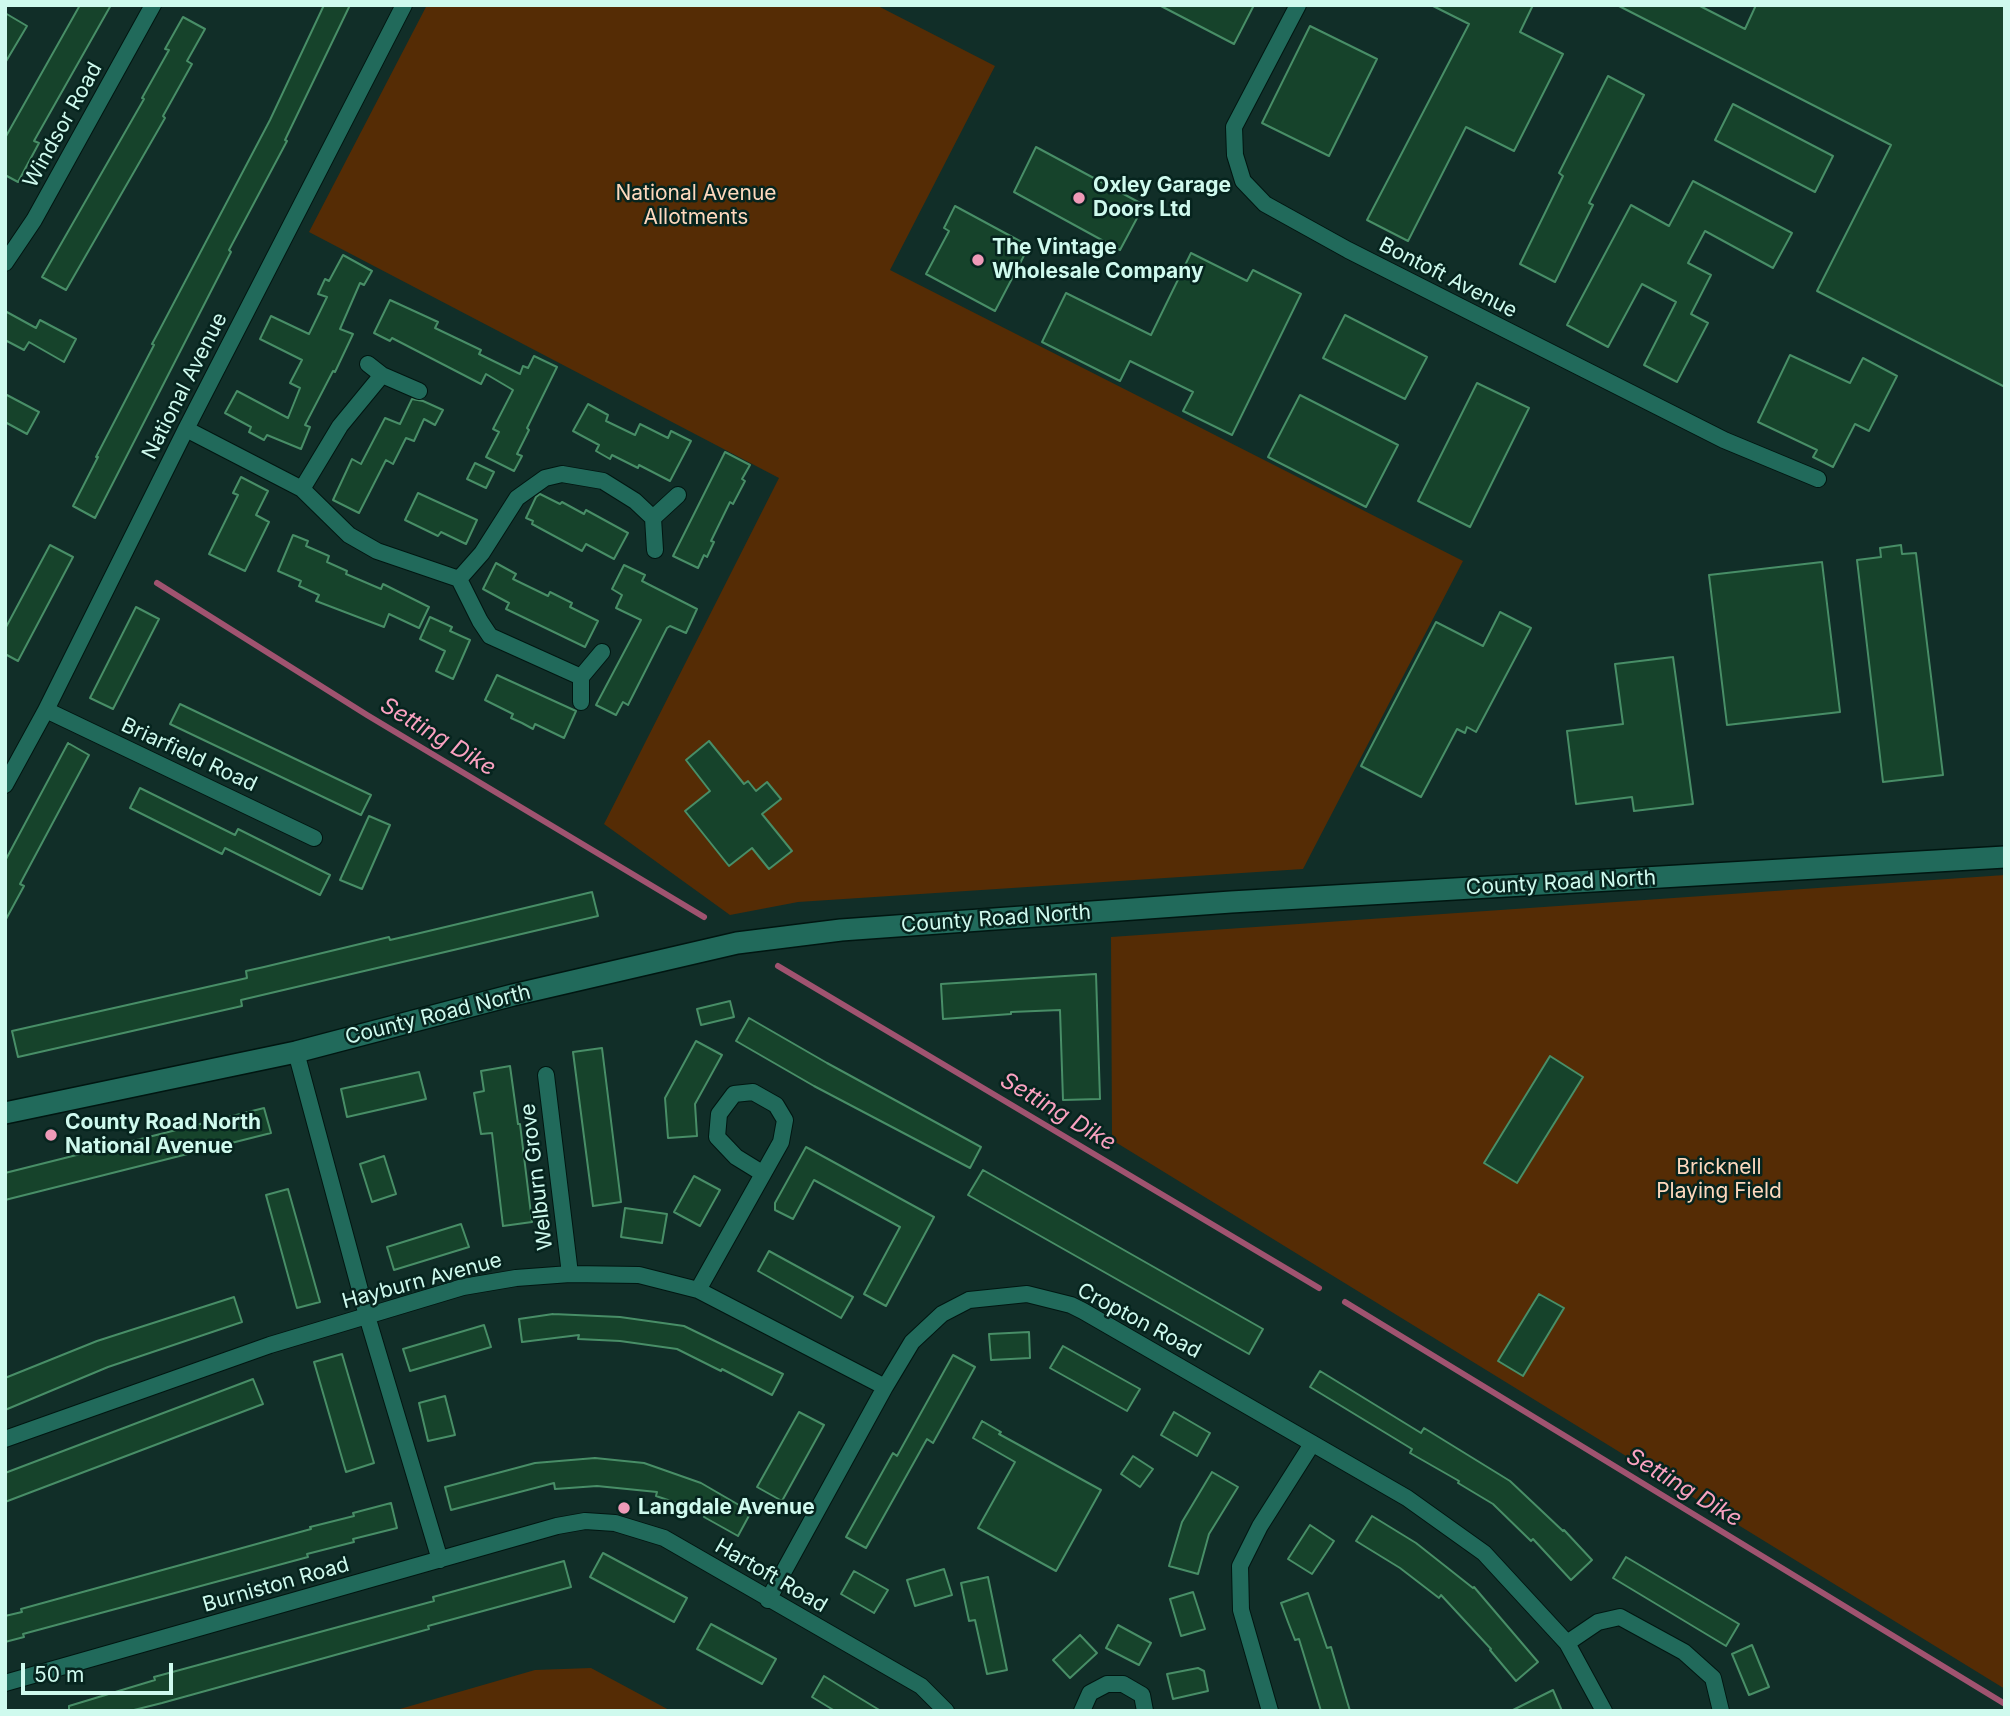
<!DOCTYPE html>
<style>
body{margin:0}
#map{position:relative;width:2010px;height:1716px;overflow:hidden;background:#112e28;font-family:Inter,sans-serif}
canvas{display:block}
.frame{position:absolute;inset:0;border:7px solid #cffaee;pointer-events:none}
.scale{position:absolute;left:21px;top:1663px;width:152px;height:32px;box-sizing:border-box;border:4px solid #cffaee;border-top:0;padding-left:9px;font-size:21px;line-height:24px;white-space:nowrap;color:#cffaee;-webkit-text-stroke:5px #06241e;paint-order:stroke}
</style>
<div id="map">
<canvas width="2010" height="1716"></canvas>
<div class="frame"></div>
<div class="scale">50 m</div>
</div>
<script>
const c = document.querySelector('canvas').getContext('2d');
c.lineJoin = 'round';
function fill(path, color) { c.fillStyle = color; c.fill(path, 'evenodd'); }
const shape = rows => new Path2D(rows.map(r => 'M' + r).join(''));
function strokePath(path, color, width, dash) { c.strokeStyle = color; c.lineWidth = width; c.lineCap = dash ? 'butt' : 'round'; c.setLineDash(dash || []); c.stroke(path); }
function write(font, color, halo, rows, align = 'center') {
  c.font = font + ' Inter,sans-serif'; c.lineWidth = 5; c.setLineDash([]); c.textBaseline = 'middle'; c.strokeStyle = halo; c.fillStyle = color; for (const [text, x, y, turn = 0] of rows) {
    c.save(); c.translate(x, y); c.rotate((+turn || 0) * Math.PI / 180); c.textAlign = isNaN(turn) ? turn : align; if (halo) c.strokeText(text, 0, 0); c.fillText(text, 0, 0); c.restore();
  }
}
const green = shape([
 [427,5,876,5,995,66,890,270,1463,561,1303,869,798,902,730,915,604,824,779,478,309,232],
 [2005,875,2005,1689,1112,1140,1111,937],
 [591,1668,671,1711,393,1711,535,1670]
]);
const stream = shape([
 [157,583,367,715,704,917],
 [778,966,1319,1288],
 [1345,1302,2005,1704]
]);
const building = shape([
 [80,5,111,5,34,141,39,143,18,182,5,175,5,138,80,5],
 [324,5,350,5,285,140,287,141,229,250,231,252,95,518,73,506,98,457,96,457,154,345,152,344,159,331,270,120,324,5],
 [1159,5,1254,5,1234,44,1159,5],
 [1431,5,1533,5,1520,32,1563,54,1514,151,1466,127,1408,241,1367,220,1469,24,1431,5],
 [1617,5,1698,5,1745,29,1756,5,2005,5,2005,387,1817,291,1891,145,1617,5],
 [5,13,27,26,5,63,5,13],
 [183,17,205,29,187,61,192,64,163,116,165,118,66,290,42,277,144,99,142,98,169,50,165,49,183,17],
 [1310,26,1377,59,1329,156,1262,123,1310,26],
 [1608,76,1644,95,1589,203,1593,205,1555,282,1520,264,1563,176,1559,173,1608,76],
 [1733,104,1833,156,1815,192,1715,140,1733,104],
 [1036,147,1144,205,1120,250,1014,192,1036,147],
 [1693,181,1792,233,1773,268,1705,231,1688,263,1711,275,1691,314,1708,323,1677,382,1644,365,1676,302,1642,284,1608,347,1567,325,1631,205,1669,226,1693,181],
 [955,206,1029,246,995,311,926,274,949,231,944,228,955,206],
 [1191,253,1247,281,1253,270,1301,294,1232,435,1183,411,1193,392,1130,361,1120,381,1042,342,1066,293,1151,335,1191,253],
 [343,255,372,271,364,285,360,283,340,329,353,334,335,372,333,371,305,425,310,427,301,449,267,435,264,440,249,432,251,427,225,413,237,391,288,418,300,388,290,383,302,360,260,339,271,316,309,334,327,297,318,294,325,279,329,281,343,255],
 [390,300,438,322,435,328,481,350,479,354,520,374,523,366,528,368,534,356,557,367,527,428,529,430,517,454,522,456,514,471,486,457,499,432,493,429,513,390,486,374,481,384,392,338,390,341,374,333,390,300],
 [5,311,36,328,40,320,76,339,64,362,29,342,24,350,5,340,5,311],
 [1345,315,1427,357,1405,399,1323,358,1345,315],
 [1790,355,1850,383,1863,358,1897,376,1869,431,1855,424,1833,467,1813,457,1817,450,1758,422,1790,355],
 [1477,383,1529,408,1470,527,1418,501,1477,383],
 [5,394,39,412,27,434,5,422,5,394],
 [1300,395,1398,445,1366,507,1268,457,1300,395],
 [412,399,423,401,443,410,435,425,424,419,414,441,406,438,393,464,386,460,359,513,333,500,352,459,361,464,385,418,400,424,412,399],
 [588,404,608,415,606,421,635,435,640,424,668,438,671,431,691,441,670,481,639,465,638,468,612,455,610,459,596,451,599,445,573,431,588,404],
 [725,452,750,465,742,479,745,481,733,504,730,502,711,541,714,542,707,557,704,555,698,568,673,556,725,452],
 [475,463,494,472,486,488,467,479,475,463],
 [241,477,268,491,256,515,269,522,245,571,209,554,238,495,233,493,241,477],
 [418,493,477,520,466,544,441,532,438,536,405,520,418,493],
 [540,494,560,504,562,502,584,514,586,510,628,533,614,559,586,544,582,551,532,524,533,521,526,518,536,497,540,494],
 [293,535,308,541,306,546,329,556,327,562,347,571,346,574,381,589,383,584,429,607,419,628,389,614,384,627,316,601,319,595,299,586,301,581,278,571,293,535],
 [50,545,73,557,18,661,5,654,5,629,50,545],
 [1901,545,1902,554,1916,553,1943,775,1883,782,1857,560,1881,557,1880,548,1901,545],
 [1822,562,1840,712,1727,725,1709,575,1822,562],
 [496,563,516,574,513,579,548,596,550,592,572,603,570,607,598,621,585,647,506,609,509,603,483,589,496,563],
 [624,565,645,575,642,581,697,609,686,633,670,626,667,628,628,705,623,702,616,715,596,705,641,620,616,608,622,595,612,589,624,565],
 [136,607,159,619,113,709,90,698,136,607],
 [1500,612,1531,628,1476,732,1467,727,1465,733,1457,729,1421,797,1361,766,1436,622,1483,646,1500,612],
 [430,617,452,627,450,631,470,640,453,679,436,671,445,651,420,639,430,617],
 [1673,657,1693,804,1634,811,1632,797,1576,804,1567,731,1623,724,1615,664,1673,657],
 [497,675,576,711,564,738,535,724,533,729,522,723,511,718,513,714,485,700,497,675],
 [180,704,371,795,361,815,170,724,180,704],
 [709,741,744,784,748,781,756,791,767,782,781,799,762,814,792,851,769,869,752,848,729,866,685,811,710,791,686,760,709,741],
 [68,743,89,755,20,884,24,886,5,921,5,861,68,743],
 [140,788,235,835,238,829,330,875,320,895,225,848,222,854,130,808,140,788],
 [369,816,390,825,362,889,340,880,369,816],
 [592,892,598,916,241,1000,242,1006,18,1057,12,1031,247,978,246,971,264,967,389,937,390,940,416,934,592,892],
 [1096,974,1100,1099,1063,1100,1060,1010,1011,1012,1011,1014,943,1019,941,984,1096,974],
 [730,1001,734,1017,701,1025,697,1009,730,1001],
 [749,1018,827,1063,981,1147,970,1168,814,1086,736,1041,749,1018],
 [696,1041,722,1055,695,1104,697,1136,668,1138,665,1098,696,1041],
 [602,1048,621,1202,593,1206,573,1052,602,1048],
 [1550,1056,1583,1077,1517,1183,1484,1163,1550,1056],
 [510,1066,518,1124,520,1124,532,1222,503,1226,492,1133,481,1134,474,1093,484,1091,481,1071,510,1066],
 [419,1072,426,1099,347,1117,341,1089,419,1072],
 [264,1108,271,1133,5,1200,5,1173,264,1108],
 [806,1147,934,1217,886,1306,864,1294,900,1227,814,1180,793,1219,775,1210,775,1203,806,1147],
 [384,1156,396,1194,372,1202,360,1164,384,1156],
 [983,1170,1263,1329,1249,1354,968,1195,983,1170],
 [694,1176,720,1190,700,1226,674,1212,694,1176],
 [288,1189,320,1302,297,1308,266,1195,288,1189],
 [625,1208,667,1214,662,1243,621,1237,625,1208],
 [461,1224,469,1247,394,1270,387,1247,461,1224],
 [769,1251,853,1297,841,1318,758,1271,769,1251],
 [1539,1294,1564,1308,1523,1376,1498,1361,1539,1294],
 [234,1297,242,1322,108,1367,5,1410,5,1378,97,1341,234,1297],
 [553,1314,620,1317,684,1326,783,1374,772,1395,722,1369,721,1371,677,1349,620,1341,578,1339,579,1335,522,1342,519,1319,553,1314],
 [484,1325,491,1347,410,1371,403,1349,484,1325],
 [1029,1332,1030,1358,991,1360,989,1334,1029,1332],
 [1063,1346,1140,1389,1127,1411,1050,1368,1063,1346],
 [342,1354,374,1463,346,1472,314,1362,342,1354],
 [953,1355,975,1367,933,1443,927,1439,866,1548,846,1537,893,1453,897,1456,953,1355],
 [1320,1371,1421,1433,1424,1428,1510,1481,1563,1531,1564,1530,1592,1560,1571,1580,1533,1539,1531,1541,1493,1504,1458,1483,1459,1481,1410,1453,1412,1449,1310,1387,1320,1371],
 [253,1379,263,1404,5,1502,5,1473,253,1379],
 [445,1396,455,1435,428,1441,419,1403,445,1396],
 [799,1412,824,1425,782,1501,757,1487,799,1412],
 [1174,1412,1210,1433,1197,1456,1161,1435,1174,1412],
 [982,1421,1001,1432,999,1434,1101,1490,1056,1571,978,1528,1015,1462,973,1438,982,1421],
 [1133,1456,1153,1469,1140,1487,1121,1474,1133,1456],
 [595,1458,644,1463,701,1483,751,1512,738,1536,704,1517,706,1513,656,1496,657,1492,597,1486,555,1489,554,1483,451,1510,445,1487,535,1463,595,1458],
 [1212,1472,1238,1487,1209,1534,1198,1574,1169,1566,1182,1522,1212,1472],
 [391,1503,397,1528,353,1539,354,1542,307,1554,308,1557,23,1634,24,1637,5,1642,5,1616,22,1612,21,1609,311,1529,310,1527,354,1516,353,1513,391,1503],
 [1372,1516,1416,1543,1473,1588,1474,1587,1538,1662,1516,1681,1490,1650,1491,1649,1441,1595,1439,1598,1400,1568,1356,1541,1372,1516],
 [1310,1525,1334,1541,1312,1574,1288,1559,1310,1525],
 [603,1553,687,1598,674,1622,590,1577,603,1553],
 [1626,1557,1739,1624,1726,1646,1613,1578,1626,1557],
 [564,1561,571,1587,428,1626,429,1629,162,1703,130,1711,69,1711,69,1706,155,1680,154,1677,434,1601,433,1597,564,1561],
 [944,1569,952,1595,915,1606,907,1580,944,1569],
 [854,1571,888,1590,874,1613,841,1594,854,1571],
 [988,1577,1007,1670,987,1674,975,1620,969,1621,961,1583,988,1577],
 [1193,1592,1205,1629,1181,1636,1170,1599,1193,1592],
 [1308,1593,1327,1648,1331,1647,1350,1711,1321,1711,1299,1639,1295,1640,1288,1622,1281,1603,1308,1593],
 [711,1624,776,1659,762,1684,697,1649,711,1624],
 [1118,1625,1151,1643,1139,1665,1106,1648,1118,1625],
 [1080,1635,1097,1653,1070,1678,1053,1660,1080,1635],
 [1752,1645,1769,1687,1749,1695,1732,1654,1752,1645],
 [1198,1668,1204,1671,1208,1691,1173,1699,1167,1674,1198,1668],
 [824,1676,853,1694,881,1711,835,1711,812,1697,824,1676],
 [1553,1690,1562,1711,1511,1711,1553,1690]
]);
const minor = shape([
 [1298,5,1234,127,1235,155,1243,181,1265,204,1348,250,1724,440,1818,479],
 [5,263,34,220,153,5],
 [368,364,382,375,419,391],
 [186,429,302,489,349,535,377,551,459,579,480,621,490,636,581,677],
 [302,489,340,426,382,375],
 [655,550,653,518,678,495],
 [459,579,482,553,517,498,545,478,562,474,603,481,635,501,653,518],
 [581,702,581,677,602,652],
 [46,710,314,838],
 [5,785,46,710,186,429,404,5],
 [296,1052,367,1316,440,1560],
 [546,1075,570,1274],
 [698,1290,781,1142,785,1120,776,1105,753,1092,734,1094,719,1114,717,1137,736,1157,762,1173],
 [5,1439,270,1345,463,1287,516,1278,570,1274,639,1275,698,1290,885,1387],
 [768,1600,885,1387,912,1342,942,1314,969,1300,1027,1294,1071,1305,1083,1311,1407,1498,1484,1553,1567,1643,1604,1711],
 [1567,1643,1598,1622,1620,1617,1684,1652,1713,1678,1721,1711],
 [5,1683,557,1526,585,1521,615,1523,664,1538,921,1686,946,1711],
 [1082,1711,1090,1693,1107,1684,1123,1684,1142,1695,1145,1711],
 [1270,1711,1241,1610,1240,1566,1260,1526,1312,1444]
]);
const tertiary = shape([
 [5,1113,296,1052,513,995,737,943,841,930,1231,902,2005,857]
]);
const markers = [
 [1079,198,7,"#ef9ab8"],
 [978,260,7,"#ef9ab8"],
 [51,1135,7,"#ef9ab8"],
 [624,1508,7,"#ef9ab8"]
];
const streetNames = [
 ["Windsor Road",63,125,-61],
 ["Bontoft Avenue",1448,278,27],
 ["National Avenue",185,386,-63],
 ["Briarfield Road",189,755,25],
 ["County Road North",1561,883,-3],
 ["County Road North",996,919,-4],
 ["County Road North",438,1015,-14],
 ["Welburn Grove",537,1177,-97],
 ["Hayburn Avenue",422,1281,-15],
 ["Cropton Road",1139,1321,28],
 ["Hartoft Road",771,1576,30],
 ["Burniston Road",276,1585,-16]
];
const poiNames = [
 ["Oxley Garage",1093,186],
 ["Doors Ltd",1093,210],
 ["The Vintage",992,248],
 ["Wholesale Company",992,272],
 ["County Road North",65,1123],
 ["National Avenue",65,1147],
 ["Langdale Avenue",638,1508]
];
const parkNames = [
 ["National Avenue",696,194],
 ["Allotments",696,218],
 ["Bricknell",1719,1168],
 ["Playing Field",1719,1192]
];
const waterNames = [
 ["Setting Dike",438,737,31],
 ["Setting Dike",1058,1112,31],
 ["Setting Dike",1684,1488,31]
];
fill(green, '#552c05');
strokePath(stream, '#a05370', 6);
fill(building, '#16432b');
strokePath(building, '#488e67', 2);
strokePath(minor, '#001611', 18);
strokePath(tertiary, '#001611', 24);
strokePath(minor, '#216a5b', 16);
strokePath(tertiary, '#216a5b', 21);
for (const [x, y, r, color] of markers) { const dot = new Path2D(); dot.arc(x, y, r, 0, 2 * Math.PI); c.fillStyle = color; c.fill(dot); strokePath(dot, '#06241e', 2.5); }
write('21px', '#cffaee', '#06241e', streetNames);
write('bold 21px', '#cffaee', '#06241e', poiNames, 'left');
write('21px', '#fed8bd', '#06241e', parkNames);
write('italic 23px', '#faa2c1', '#06241e', waterNames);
</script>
